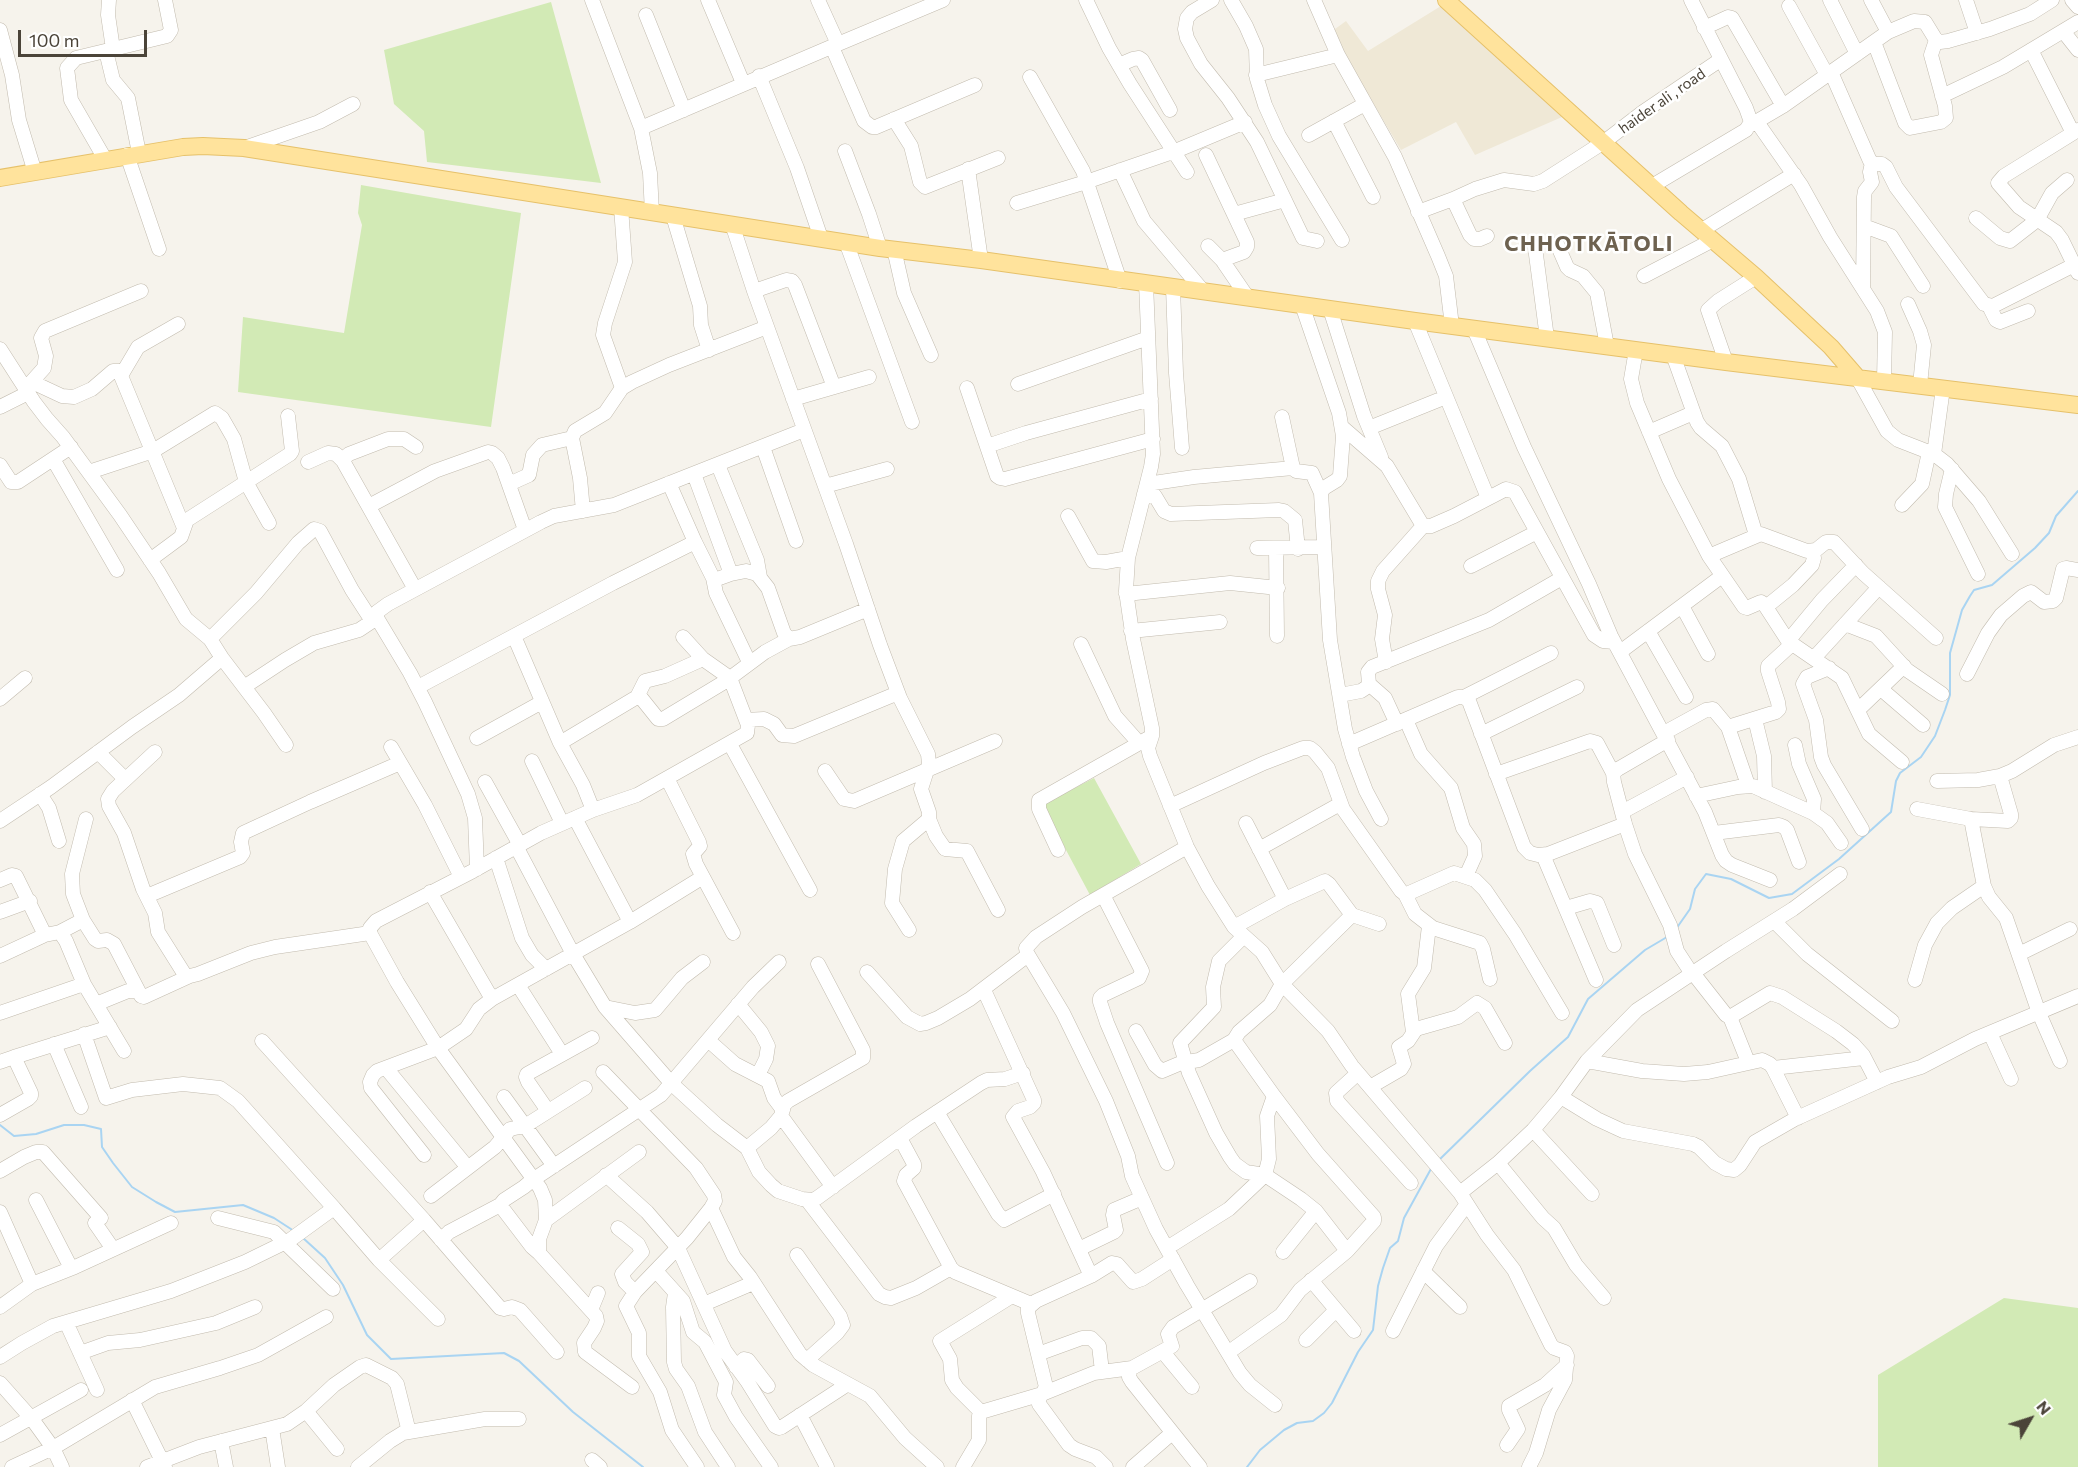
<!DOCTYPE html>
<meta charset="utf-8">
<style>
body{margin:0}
#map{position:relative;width:2078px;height:1467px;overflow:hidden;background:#f6f3ec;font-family:Commissioner,sans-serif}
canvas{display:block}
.north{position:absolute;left:2000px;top:1389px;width:60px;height:60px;-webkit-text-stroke:4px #fff;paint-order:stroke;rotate:51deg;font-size:16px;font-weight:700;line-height:24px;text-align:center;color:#4b4439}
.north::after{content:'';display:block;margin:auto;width:21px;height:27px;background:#4b4439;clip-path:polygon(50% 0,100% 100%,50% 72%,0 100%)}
.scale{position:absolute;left:18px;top:30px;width:129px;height:27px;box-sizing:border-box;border:3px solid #4b4439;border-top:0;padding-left:8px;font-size:18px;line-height:21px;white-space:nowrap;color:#4b4439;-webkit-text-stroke:4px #fff;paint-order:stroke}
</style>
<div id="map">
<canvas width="2078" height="1467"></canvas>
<div class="north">N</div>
<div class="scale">100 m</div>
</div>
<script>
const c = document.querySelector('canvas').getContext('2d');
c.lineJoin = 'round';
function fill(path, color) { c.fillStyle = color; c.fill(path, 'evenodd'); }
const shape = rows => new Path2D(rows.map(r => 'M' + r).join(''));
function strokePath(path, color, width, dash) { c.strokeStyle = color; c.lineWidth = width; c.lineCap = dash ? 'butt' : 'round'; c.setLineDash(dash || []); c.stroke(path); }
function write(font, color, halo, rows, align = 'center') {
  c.font = font + ' Commissioner,sans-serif'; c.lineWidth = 5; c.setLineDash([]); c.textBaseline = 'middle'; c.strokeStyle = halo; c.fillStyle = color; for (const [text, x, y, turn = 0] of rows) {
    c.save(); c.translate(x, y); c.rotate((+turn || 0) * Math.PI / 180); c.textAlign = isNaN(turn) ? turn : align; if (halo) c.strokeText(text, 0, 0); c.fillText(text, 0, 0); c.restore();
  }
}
const education = shape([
 [1441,6,1562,117,1475,155,1456,122,1401,150,1331,32,1346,21,1368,51]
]);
const green = shape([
 [551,2,601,183,427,162,424,131,394,104,384,50],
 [361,185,521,213,491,427,238,392,243,317,344,333,362,225,358,213],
 [1094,778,1141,864,1090,895,1042,805],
 [2004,1298,2078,1308,2078,1467,1878,1467,1878,1375]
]);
const stream = shape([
 [1676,929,1690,909,1695,889,1706,874,1731,879,1769,898,1792,894,1839,859,1891,812,1896,781,1900,773,1921,757,1935,736,1945,710,1950,695,1950,653,1962,610,1970,596,1974,590,1992,585,2035,548,2049,533,2056,516,2078,491],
 [0,1125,14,1136,36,1134,64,1125,84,1125,101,1129,102,1147,113,1163,132,1187,156,1202,175,1212,243,1205,274,1218,294,1231],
 [1438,1161,1530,1071,1568,1037,1588,999,1645,950,1667,937],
 [303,1238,325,1258,343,1285,367,1335,391,1359,504,1353,519,1361,573,1412,643,1467],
 [1247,1467,1260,1450,1284,1430,1297,1423,1313,1421,1324,1413,1332,1403,1358,1352,1373,1330,1378,1286,1383,1268,1390,1248,1398,1241,1404,1218,1432,1167]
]);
const minor = shape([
 [109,0,108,15,113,49],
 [592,0,641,128,650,173,652,213],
 [708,0,743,83],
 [818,0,838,44,943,0],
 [1086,0,1109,48,1130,84,1187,172],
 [1212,0,1192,12,1187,18,1185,29,1187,38,1201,64,1228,98,1257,142,1303,238,1317,241],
 [1231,0,1246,26,1256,49,1257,79,1265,105,1279,136,1342,240],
 [1314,0,1338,55,1395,157,1438,256,1446,276,1452,326],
 [1830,0,1857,54],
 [1871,0,1888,32],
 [1966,0,1977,33],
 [2072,0,2078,7],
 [1789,6,1827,75],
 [646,15,684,110],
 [1704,28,1728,17,1732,18,1783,106],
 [0,30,12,75,19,120,33,166],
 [2063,31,2078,50],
 [1874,42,1905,123,1910,128,1941,122,1946,118,1945,106,1931,55,1936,40],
 [832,47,864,121,872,127,876,127,975,85],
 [2031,50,2073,133],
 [106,51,113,80,128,98,139,153],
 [1119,65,1133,59,1139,58,1142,60,1170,110],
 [1831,72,1870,161,1875,164,1882,164,1886,167,1896,187,1984,304,1993,306,2074,265],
 [1256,75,1338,55],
 [759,76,797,168,821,238],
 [1030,77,1083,171,1120,281],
 [1942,96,2003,67,2078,22],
 [894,119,911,146,920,182,925,187,998,158],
 [1334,121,1373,197],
 [1757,122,1801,185,1830,237,1877,311,1885,332,1884,381],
 [1749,126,1783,106,1888,32,1914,21,1925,22,1936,40,1940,42,1948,41,1990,29,2030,14,2052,0],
 [641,128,838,44],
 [1309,135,1365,104],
 [244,148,319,122,353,104],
 [845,151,869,214,880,248],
 [127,155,159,249],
 [1206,155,1247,242,1247,247,1244,252,1222,260],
 [105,159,71,100,67,68,76,58,167,36,171,30,165,0],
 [968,169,981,260],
 [1120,170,1144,221,1204,292],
 [1652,186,1746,130,1751,122,1746,108,1691,0],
 [1453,199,1470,235,1474,239,1480,239,1487,236],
 [1017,203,1086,182,1173,152,1245,122],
 [621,207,625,262,605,323,603,335,622,388],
 [1418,212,1453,199,1475,189,1504,180,1534,184,1543,181,1604,142,1643,112,1720,60],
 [1234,214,1285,200],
 [673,216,700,306,701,325,709,350],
 [1976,218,2000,238,2010,241,2037,220,2052,193,2067,180],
 [732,224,754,291,846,544,880,645,900,698,928,754,929,764,921,789,929,812,929,819,903,841,895,869,892,903,909,930],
 [1864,226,1891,236,1923,286],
 [1702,230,1794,174],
 [846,242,912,422],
 [1557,244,1567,267,1570,270,1583,276,1597,293,1607,346],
 [1208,246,1222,260,1248,298],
 [1535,247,1547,338],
 [894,249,904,293,931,355],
 [2078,273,2062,240,2056,232,2019,207,1998,183,2004,176,2078,130],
 [1644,276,1713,240],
 [1146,283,1153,454,1151,467,1128,558,1126,591,1133,639,1152,728,1152,736,1148,748,1150,756,1187,847,1208,886,1234,927,1262,952,1282,984,1328,1031,1352,1066,1460,1193,1487,1235,1514,1270,1551,1345,1554,1348,1565,1352,1567,1356,1565,1380,1549,1410,1536,1453,1529,1467],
 [1173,287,1176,373,1182,448],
 [1863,289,1864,197,1865,191,1872,182,1870,172,1872,163],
 [754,291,786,280,792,281,795,285,834,387],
 [1908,304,1920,331,1924,345,1920,385],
 [1302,305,1339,413,1343,436,1340,476,1337,480,1324,488,1321,493,1330,640,1345,729,1353,757,1366,791,1381,819],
 [1989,306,1996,320,2000,322,2028,311],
 [1330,309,1364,416,1381,457],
 [1415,321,1488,498],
 [1474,329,1524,447,1589,584,1611,636,1705,812,1722,855,1726,861,1732,865,1770,880],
 [0,349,34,402,47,419,63,437,120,515,159,573,186,619,210,639,222,658,264,713,286,745],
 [1636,350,1631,379,1637,403,1669,479,1709,556,1744,607,1747,608,1761,602,1764,604,1788,641,1842,678,1869,734,1902,762],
 [1673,355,1697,422,1701,428,1722,446,1739,479,1756,535],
 [1726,362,1708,310,1718,301,1756,277],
 [122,374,138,347,178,324],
 [1857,377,1887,431,1898,440,1934,454,1947,464,1979,501,2012,554],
 [32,382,62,396,74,397,92,389,113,371,119,371,184,528],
 [1018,384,1148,338],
 [27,387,44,368,46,356,41,338,45,331,141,291],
 [967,388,997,476,1000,478,1005,479,1153,439],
 [793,399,869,377],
 [0,407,28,393],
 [1282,417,1293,468,1296,471,1312,473,1321,493],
 [1342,427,1387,466,1423,526,1431,526,1454,516,1506,489,1515,492,1594,635,1603,641,1614,642],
 [1369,428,1446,397],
 [1649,432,1693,413],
 [987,446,1026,433,1151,399],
 [763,447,796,541],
 [1934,454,1943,388],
 [53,459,117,570],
 [308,462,328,453,336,454,343,461],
 [0,465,11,482,18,482,71,447],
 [718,465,757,560,760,577],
 [1952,469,1946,494,1945,507,1978,574],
 [89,472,153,451,215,413,222,418,234,439,246,482,269,523],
 [694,474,731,574],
 [669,483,695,542,713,578,717,579,731,574,746,571,757,574,768,588,784,633,789,639,800,637,868,609],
 [509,484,529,475,533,455,542,445,572,438],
 [1147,484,1194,477,1293,468],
 [825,486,887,469],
 [1144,494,1155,496,1164,511,1171,514,1279,510,1284,511,1295,520,1298,549],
 [1902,505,1922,484,1929,452],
 [369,506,435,471,488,452,492,453,498,458,503,468,525,530],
 [583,511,580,478,572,438,575,431,605,413,622,388,632,382,669,365,767,327],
 [1068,516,1093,561,1106,562,1128,558],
 [1257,548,1324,547],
 [1276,549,1277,636],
 [1709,556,1761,534,1807,551,1816,550,1826,542,1834,542,1863,573,1936,638],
 [150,560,181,537,187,520,290,454,292,451,288,416],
 [1471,566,1537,532],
 [713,578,716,593,749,662],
 [415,589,343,461,344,458,349,454,388,439,404,439,416,447],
 [1126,594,1230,583,1278,588],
 [1682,606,1708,654],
 [1766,607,1793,585,1812,565,1814,558,1812,552],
 [1845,624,1876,636,1907,670,1942,694],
 [1131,631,1220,622],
 [1648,631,1686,697],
 [514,636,560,743,583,785,593,810],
 [210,639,256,593,298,543,314,529,320,531,352,590,372,621],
 [1788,641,1822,600,1856,565],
 [1081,644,1115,716,1139,743],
 [1620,652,1722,576],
 [1814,658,1879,587],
 [1386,662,1382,639,1385,615,1378,589,1378,581,1383,571,1423,526],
 [1829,668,1807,677,1803,684,1816,720,1821,757,1824,765,1862,829],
 [1967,674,1988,633,2001,615,2023,596,2031,592,2044,602,2053,601,2056,598,2063,569,2066,568,2078,570],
 [1369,684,1385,698,1397,724],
 [244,687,285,660,314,643,359,630,377,618],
 [418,687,613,583,695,542],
 [1881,689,1923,725],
 [1340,695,1361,691,1367,687,1369,684,1368,672,1372,667,1489,620,1562,578],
 [637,697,645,681,665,676,703,659],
 [1464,697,1551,653],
 [0,699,25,678],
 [1858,710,1904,666],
 [1755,719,1764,756,1765,792],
 [746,720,764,719,774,724,782,735,794,736,898,693],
 [1406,720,1421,754,1451,788,1463,828,1474,844,1475,856,1466,876],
 [1728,727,1776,712,1779,709,1778,702,1768,671,1768,666,1792,644],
 [1664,733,1706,710,1713,709,1728,727,1748,785],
 [1481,734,1577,687],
 [477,738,542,702],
 [1668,740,1618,769,1613,773,1614,782,1625,824,1635,854,1670,925,1677,951,1692,974],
 [560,743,637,697,642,699,658,719,663,719,726,681,765,652,789,639],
 [730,744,810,890],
 [1349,744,1458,697,1464,697,1469,701,1524,847,1530,853,1538,855,1548,854,1625,824],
 [1795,745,1799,764,1814,799,1813,813],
 [391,747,425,805,461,877],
 [98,752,125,779],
 [155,752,113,791,108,799,109,806,124,833,143,889,155,913,158,932,185,975,190,976,198,974,251,953,275,947,370,933],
 [532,761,562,823],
 [825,771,844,799,854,801,995,741],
 [1496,774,1590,741,1597,743,1613,773],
 [667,778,699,842,700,846,693,854,696,864,733,933],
 [1937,781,1978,780,2000,776,2012,771,2054,745,2078,737],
 [485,782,520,845],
 [40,794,49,808,59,841],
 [1696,796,1738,787,1753,786,1813,813,1827,823,1841,843],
 [1170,806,1264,763,1303,748,1310,748,1315,752,1328,768,1343,809,1401,891,1405,894,1409,893,1454,873,1475,880,1485,890,1515,934,1562,1013],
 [1917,809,1971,819,2008,821,2011,818,2011,814,2000,776],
 [1622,812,1687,777],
 [575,818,630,922],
 [929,819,936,836,945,849,967,851,998,910],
 [1971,819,1984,886,1989,897,2006,918,2039,1013,2060,1061],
 [0,821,51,787,132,727,179,695,222,658],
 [1246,823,1285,899],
 [1714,833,1779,825,1784,827,1787,830,1799,862],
 [516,846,573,954,605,1007,635,1013,655,1010,682,978,703,962],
 [1187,847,1082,907,1036,937,1026,948,1027,953,1063,1013,1106,1101,1128,1156,1132,1176,1156,1229,1187,1285,1240,1373,1250,1385,1275,1405],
 [1259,849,1340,804],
 [1058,850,1039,809,1039,800,1152,736],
 [1543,855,1596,980],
 [496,858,522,938,532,955,546,969],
 [477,869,475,818,468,794,425,702,410,673,377,618,377,612,388,604,541,522,554,516,614,505,804,430],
 [0,880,12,875,16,876,45,935],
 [430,892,492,999],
 [1405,894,1415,914,1433,928,1480,943,1483,949,1490,979],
 [1103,895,1142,971,1139,978,1103,995,1100,998,1100,1002,1107,1023,1167,1163],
 [147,896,240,857,243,853,241,842,243,833,310,802,400,763],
 [1566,908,1590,901,1597,903,1614,945],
 [0,912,30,901],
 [83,920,95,939,98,941,107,940,114,944,141,996,144,997,190,976],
 [1774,921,1807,954,1892,1021],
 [1234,927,1285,899,1325,881,1329,884,1352,915,1379,924],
 [60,932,83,920,73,894,72,874,86,819],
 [1244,936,1219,961,1213,987,1214,1007,1180,1043,1189,1073,1216,1133,1230,1157,1235,1164,1246,1172,1265,1175],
 [2019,954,2070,929],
 [0,956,45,935,60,932,66,941,84,984],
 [867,972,907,1017,920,1024,926,1023,938,1018,970,999,1028,955],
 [1693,973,1726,1015,1730,1017,1770,993,1782,997,1836,1031,1853,1044,1863,1055,1877,1082],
 [1915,980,1925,945,1937,923,1952,908,1984,886],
 [518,985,562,1054],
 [984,990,1034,1100,1034,1103,1030,1107,1018,1111,1013,1117,1043,1172,1091,1276],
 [96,1004,128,991,137,991],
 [738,1004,761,1032,768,1046,766,1059,758,1075],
 [605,1007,672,1084,717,1125,747,1148,759,1172,771,1185,778,1191,802,1199,813,1200,817,1198,916,1126,981,1083,987,1080,1005,1079,1023,1073],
 [0,1013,84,984,124,1051],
 [1730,1017,1748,1062],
 [1136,1031,1155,1065,1162,1071,1181,1063,1199,1060,1234,1040],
 [1413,1032,1408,994,1424,968,1429,926],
 [1990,1033,2011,1079],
 [708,1040,735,1064,768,1081,774,1098,783,1110],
 [262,1041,424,1220,379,1260],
 [54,1044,81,1107],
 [14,1057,110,1027],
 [1587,1061,1642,1071,1684,1074,1708,1072,1762,1060,1770,1064,1773,1068,1798,1118],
 [0,1062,14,1057,31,1093,31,1096,28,1099,0,1115],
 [386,1068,464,1163],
 [1773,1068,1864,1058],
 [603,1072,696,1168,714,1195,715,1201,711,1208,687,1238,635,1292,626,1306,639,1333,639,1356,660,1392,672,1430,697,1467],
 [1358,1073,1336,1093,1337,1101,1411,1183],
 [1370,1087,1401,1069,1404,1064,1399,1047,1408,1041,1416,1029,1458,1017,1477,1003,1485,1008,1505,1043],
 [504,1097,554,1166],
 [1561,1097,1597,1119,1623,1131,1693,1144,1699,1147,1715,1163,1726,1169,1734,1170,1740,1165,1755,1142,1795,1119,1888,1077,1921,1067,1975,1039,2078,996],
 [548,1111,528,1082,526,1077,527,1074,592,1038],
 [937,1112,998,1214,1004,1220,1054,1194],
 [781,1116,833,1187],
 [1533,1130,1592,1194],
 [900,1138,914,1164,914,1168,906,1175,904,1181,951,1268,955,1272,1031,1304],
 [747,1148,771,1128,781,1116,784,1105,788,1101,863,1058,863,1050,818,964],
 [424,1155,371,1088,370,1082,373,1075,377,1071,438,1048,466,1029,479,1009,492,999,630,922,703,877],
 [1498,1163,1543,1218,1554,1228,1576,1265,1604,1298],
 [0,1171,24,1157,36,1152,43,1152,101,1218],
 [606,1175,647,1212,678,1248,725,1351,747,1381,775,1426,779,1428,782,1427,848,1384],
 [1460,1193,1498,1163,1533,1130,1561,1097,1587,1061,1637,1010,1726,951,1793,909,1840,874],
 [431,1196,495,1147,510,1129,525,1126,585,1088],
 [36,1200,71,1268],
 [807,1200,879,1294,885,1297,891,1298,916,1288,951,1268],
 [500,1205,532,1247,539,1253],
 [334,1208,379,1260,438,1319],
 [711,1208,734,1257,750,1277,800,1354,813,1365,870,1396,905,1438,937,1467],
 [0,1212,32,1284],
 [218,1218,274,1232,333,1289],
 [424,1220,500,1308,504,1309,512,1307,520,1310,557,1352],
 [546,1220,639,1152],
 [95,1223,113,1249],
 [618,1228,638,1244,642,1252,622,1274,625,1282,635,1292],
 [441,1240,449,1232,500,1205,504,1200,524,1187,531,1181,531,1177,534,1179,661,1095,753,987,779,962],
 [1167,1248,1229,1209,1265,1175],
 [1079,1249,1114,1232,1116,1230,1113,1215,1114,1210,1142,1198],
 [1347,1251,1374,1221,1374,1217,1318,1154,1274,1096,1234,1040,1239,1032,1270,1005,1282,984,1352,915],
 [1283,1252,1316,1211],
 [797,1255,840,1316,843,1325,837,1333,807,1360],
 [656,1271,683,1301,693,1332,705,1342,726,1382,724,1395,736,1417,771,1467],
 [1423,1271,1460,1307],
 [1311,1280,1354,1331],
 [675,1293,673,1307,674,1362,676,1369,688,1386,705,1432,728,1467],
 [704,1304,753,1283],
 [0,1307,32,1284,75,1267,171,1223],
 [591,1310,598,1293],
 [66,1322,97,1390],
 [1393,1331,1436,1246,1467,1204],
 [1306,1340,1336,1310],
 [1163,1352,1192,1387],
 [1229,1352,1281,1315,1300,1290,1347,1251,1316,1211,1301,1199,1265,1175,1269,1159,1267,1116,1274,1096],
 [80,1353,108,1343,140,1340,216,1323,255,1307],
 [1038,1354,1082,1338,1091,1338,1099,1346,1102,1371],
 [0,1357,22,1343,53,1326,171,1291,245,1262,290,1240,334,1208,238,1101,220,1088,183,1084,132,1090,106,1098,84,1034],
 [736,1367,744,1359,748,1360,768,1386],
 [1129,1369,1129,1377,1132,1382,1200,1467],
 [0,1383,32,1419,53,1448,62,1467],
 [632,1387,585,1352,584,1343,594,1328,597,1321,596,1316,539,1253,539,1239,546,1220,545,1200,540,1188,438,1048,397,982,370,933,370,928,376,921,473,871,541,833,593,810,637,795,747,733,748,725,730,678,703,659,683,637],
 [132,1400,165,1467],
 [306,1411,337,1449],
 [981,1412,957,1388,952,1380,950,1359,940,1341,1012,1296],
 [800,1415,827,1467],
 [272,1428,278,1467],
 [0,1435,81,1390],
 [221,1441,226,1467],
 [1507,1445,1518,1429,1509,1410,1509,1406,1545,1385,1567,1365],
 [592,1460,600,1467],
 [12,1467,53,1448,155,1387,220,1368,258,1355,326,1317],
 [147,1467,199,1447,287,1424,306,1411,334,1385,360,1367,366,1365,392,1378,397,1384,409,1432],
 [358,1467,390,1441,403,1433,485,1419,519,1419],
 [963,1467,979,1440,979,1416,981,1412,1042,1394,1094,1373,1132,1368,1172,1346,1168,1334,1173,1327,1250,1281],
 [1106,1467,1096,1457,1075,1449,1069,1445,1039,1404,1038,1401,1046,1387,1028,1313,1028,1308,1036,1301,1091,1276,1112,1263,1117,1264,1133,1282,1142,1279,1173,1259],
 [1133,1467,1172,1433]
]);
const major = shape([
 [1446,0,1681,213,1756,277,1831,347,1857,377],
 [0,178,183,147,203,146,244,148,880,248,981,260,1415,321,1726,362,2078,405]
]);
const streetNames = [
 ["haider ali , road",1662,101,-35]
];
const districtNames = [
 ["CHHOTKĀTOLI",1589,244]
];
fill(education, '#efe8d6');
fill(green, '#d2eab5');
strokePath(stream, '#a9d4f2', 2);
strokePath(minor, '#c2bbae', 15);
strokePath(major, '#e6c16a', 18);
strokePath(minor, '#fff', 14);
strokePath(major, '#ffe39c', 16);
write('15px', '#4b4439', '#fff', streetNames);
c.letterSpacing = '1.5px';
write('bold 21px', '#6e6250', '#fff', districtNames);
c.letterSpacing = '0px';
</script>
